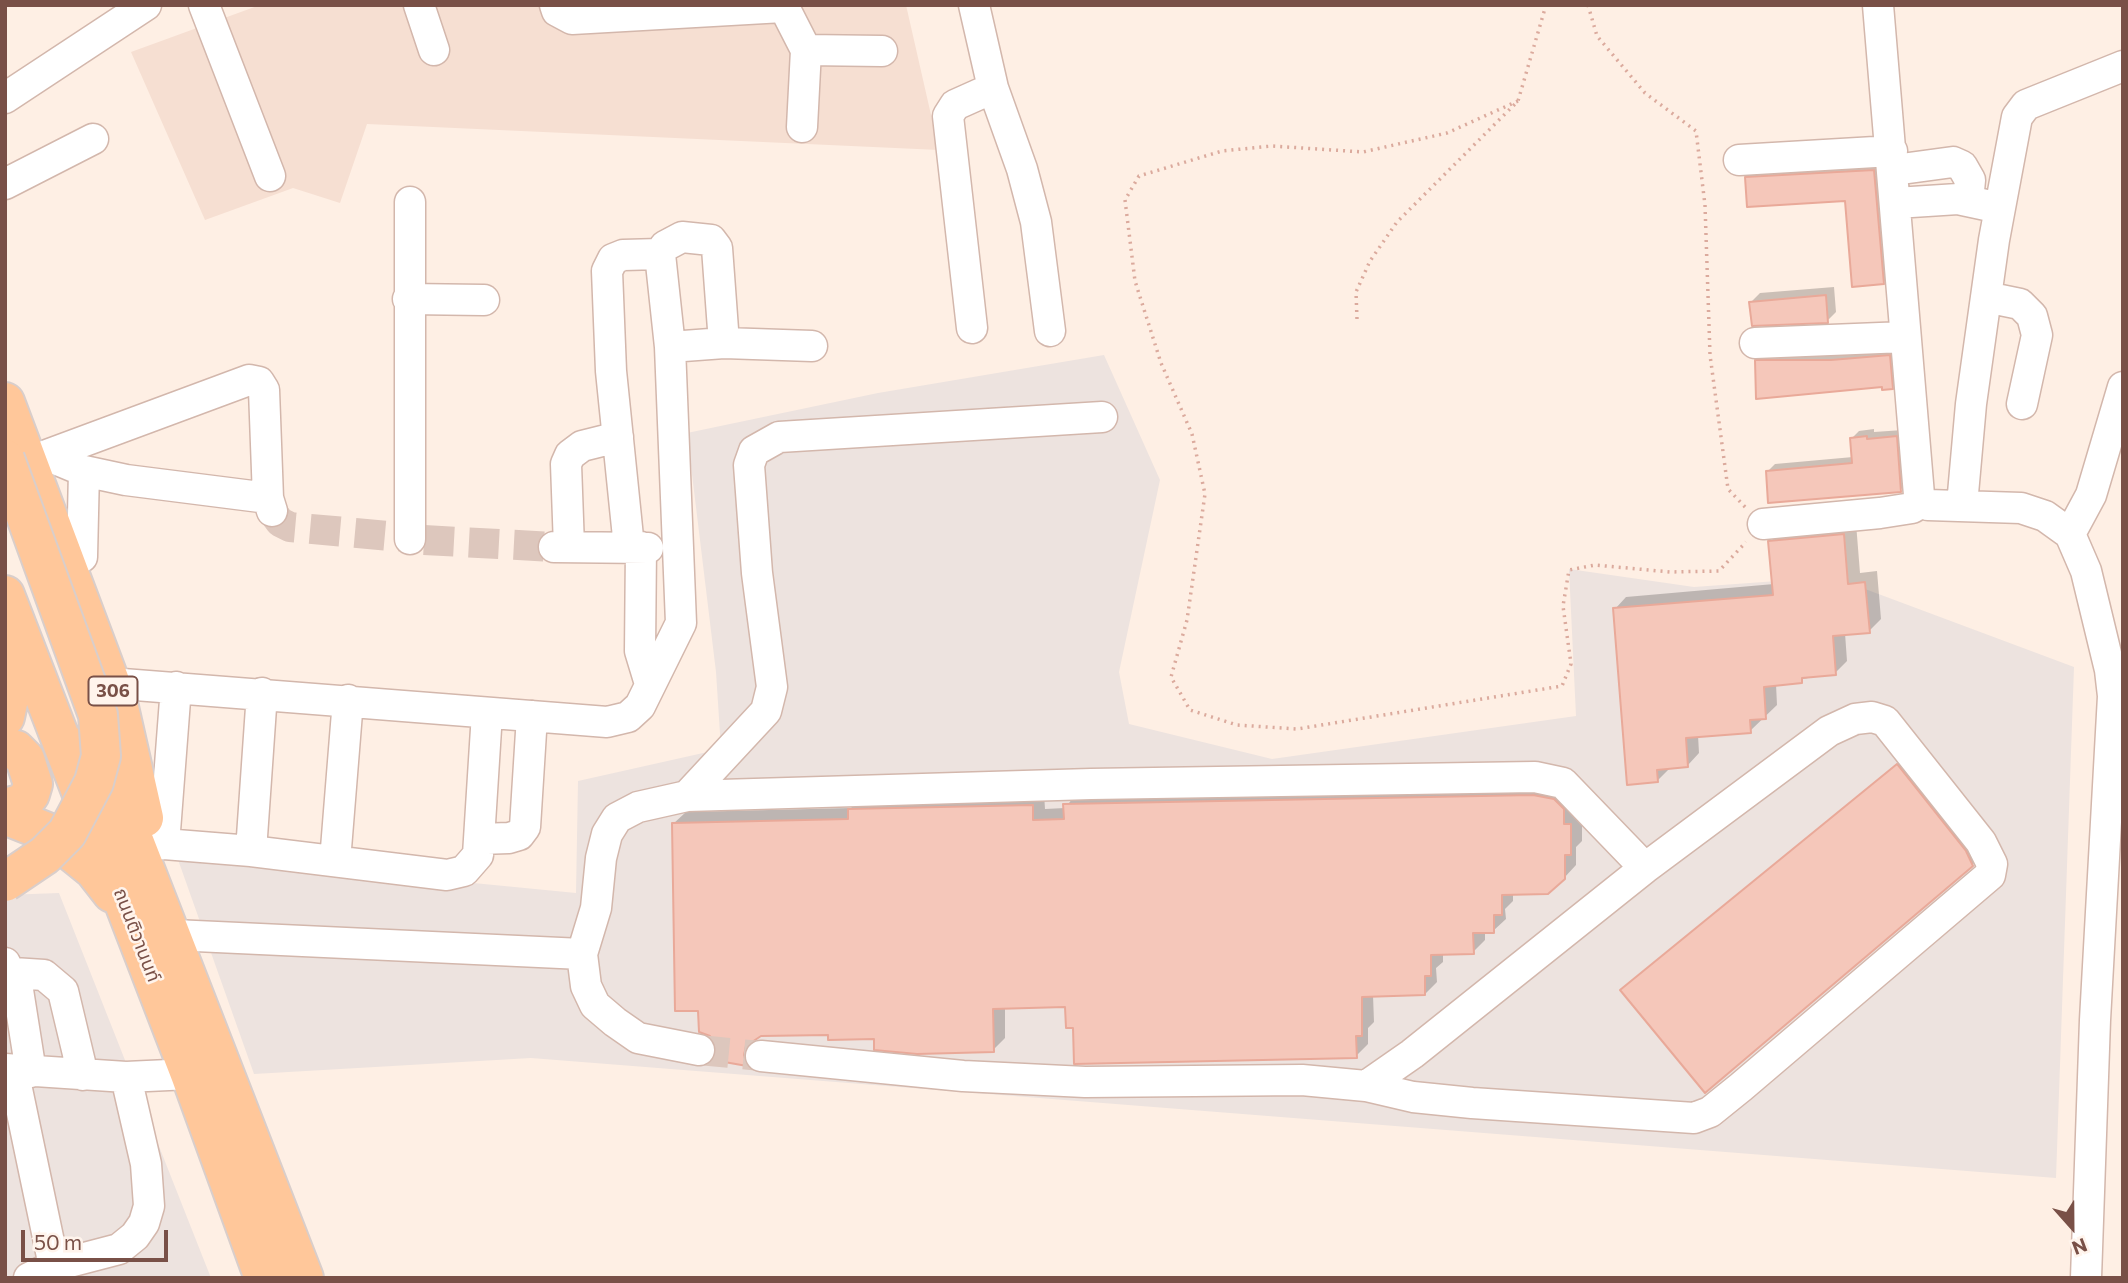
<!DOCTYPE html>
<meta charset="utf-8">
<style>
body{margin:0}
#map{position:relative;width:2128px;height:1283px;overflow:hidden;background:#feefe4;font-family:Commissioner,sans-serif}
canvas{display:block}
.frame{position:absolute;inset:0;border:7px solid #795047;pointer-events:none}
.north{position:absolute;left:2037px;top:1192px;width:70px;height:70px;-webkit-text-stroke:5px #fff4ec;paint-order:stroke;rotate:159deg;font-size:19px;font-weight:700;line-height:28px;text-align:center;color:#795047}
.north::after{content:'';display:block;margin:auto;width:24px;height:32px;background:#795047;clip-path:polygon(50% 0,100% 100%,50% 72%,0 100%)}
.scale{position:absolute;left:21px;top:1230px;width:147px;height:32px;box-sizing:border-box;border:4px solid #795047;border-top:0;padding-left:9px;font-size:21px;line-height:24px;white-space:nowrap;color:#795047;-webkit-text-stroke:5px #fff4ec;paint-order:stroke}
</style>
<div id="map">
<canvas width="2128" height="1283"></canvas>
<div class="frame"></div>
<div class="north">N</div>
<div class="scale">50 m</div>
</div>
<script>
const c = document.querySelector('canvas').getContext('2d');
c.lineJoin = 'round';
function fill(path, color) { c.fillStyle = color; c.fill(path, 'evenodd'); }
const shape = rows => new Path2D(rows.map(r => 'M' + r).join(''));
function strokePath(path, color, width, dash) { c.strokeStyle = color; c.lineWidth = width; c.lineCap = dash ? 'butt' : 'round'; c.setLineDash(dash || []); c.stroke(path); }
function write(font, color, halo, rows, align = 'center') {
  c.font = font + ' Commissioner,"Noto Sans Thai",sans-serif'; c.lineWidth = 5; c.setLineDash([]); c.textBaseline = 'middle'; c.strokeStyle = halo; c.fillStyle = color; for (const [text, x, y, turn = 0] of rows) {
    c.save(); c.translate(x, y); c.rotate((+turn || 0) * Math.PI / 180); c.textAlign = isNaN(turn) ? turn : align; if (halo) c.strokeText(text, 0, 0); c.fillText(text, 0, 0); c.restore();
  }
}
const residential = shape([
 [260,5,906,5,939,150,367,124,340,203,293,188,205,220,131,52]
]);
const industrial = shape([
 [1104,355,1160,480,1119,672,1129,724,1272,759,1576,716,1569,569,1694,587,1833,577,2074,667,2056,1178,531,1058,254,1074,176,854,576,893,578,781,721,749,716,672,687,433,878,393],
 [59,893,211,1278,5,1278,5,895]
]);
const shadow = shape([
 [1883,161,1892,274,1883,283,1846,200,1747,178,1756,169],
 [1834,287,1836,312,1827,321,1751,302,1760,293],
 [1897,348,1900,380,1892,388,1884,385,1757,397,1755,364,1764,353],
 [1874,429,1874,432,1903,430,1908,483,1900,490,1767,472,1775,464,1853,457,1852,438,1859,431],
 [1856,523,1860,573,1877,571,1881,619,1869,631,1845,633,1847,661,1835,673,1776,684,1777,705,1750,731,1698,735,1699,753,1688,765,1669,769,1657,781,1615,609,1626,597,1774,584,1770,542,1782,530],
 [1910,754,1984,853,1972,865,1635,978],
 [1546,783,1582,812,1582,841,1576,847,1576,865,1564,878,1513,893,1513,901,1505,909,1506,919,1493,931,1485,931,1485,940,1473,952,1443,953,1443,962,1436,968,1437,982,1425,994,1373,995,1374,1022,1368,1028,1368,1044,1356,1056,1075,1026,1067,1005,1005,1007,1005,1038,993,1050,830,1033,760,1034,755,1042,758,1052,746,1064,715,1059,718,1045,700,1009,673,824,686,812,851,808,862,797,1044,793,1045,809,1065,808,1077,793]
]);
const building = shape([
 [1874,170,1884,284,1852,287,1845,201,1747,207,1745,177,1874,170],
 [1826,295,1828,323,1752,326,1749,302,1826,295],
 [1890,355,1893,389,1882,390,1882,387,1756,399,1755,360,1831,360,1890,355],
 [1867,436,1867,439,1897,436,1901,492,1768,503,1766,471,1852,463,1850,438,1867,436],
 [1844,534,1848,584,1865,582,1870,633,1833,636,1836,675,1802,678,1802,683,1764,687,1766,719,1750,720,1751,733,1686,738,1688,767,1657,770,1658,782,1627,785,1613,608,1773,595,1768,541,1844,534],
 [1897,764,1966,851,1973,866,1705,1093,1620,990,1897,764],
 [1533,795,1554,799,1564,809,1564,824,1571,824,1571,855,1565,855,1565,879,1548,894,1502,895,1502,915,1494,915,1494,933,1473,933,1474,954,1431,955,1431,976,1425,976,1425,995,1362,997,1362,1036,1356,1036,1357,1058,1074,1064,1073,1028,1066,1028,1065,1007,993,1009,994,1052,917,1054,874,1050,874,1039,828,1040,828,1035,761,1036,746,1046,744,1055,747,1066,713,1060,716,1045,710,1036,699,1032,698,1011,675,1011,672,823,848,819,848,809,1033,805,1033,820,1064,819,1063,804,1533,795]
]);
const minorTunnel = shape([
 [272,511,280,522,290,527,400,537],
 [424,540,554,547],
 [699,1050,761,1056]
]);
const path = shape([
 [1588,5,1597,36,1645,93,1696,131,1705,205,1710,355,1728,489,1747,509],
 [1518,101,1447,133,1363,152,1272,146,1222,151,1139,176,1125,200,1135,281,1161,363,1192,434,1205,494,1187,620,1171,677,1190,710,1237,725,1297,729,1562,686,1571,664,1563,606,1569,570,1595,565,1670,572,1719,571,1746,542],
 [1357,319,1356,292,1370,261,1397,222,1518,101,1546,5]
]);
const minor = shape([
 [204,5,270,176],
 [419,5,434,50],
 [555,5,557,11,572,19,783,7],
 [783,5,806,50,882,51],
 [974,5,993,88,1022,169,1036,222,1050,331],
 [1878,5,1919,495,1922,502,1928,505,2021,508,2045,516,2070,534,2086,571,2110,670,2113,696,2095,1020,2086,1278],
 [5,98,146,5],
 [802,127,806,50],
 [1739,160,1892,151],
 [1894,170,1953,162,1962,166,1970,180,1968,201],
 [5,184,93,139],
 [1896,203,1958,199,1986,205],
 [1986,297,2020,304,2032,316,2037,335,2022,404],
 [408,299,484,300],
 [972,328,948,116,955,105,993,88],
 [1755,343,1905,337],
 [670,347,660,254,665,246,682,237,711,240,717,248,724,343],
 [48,456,84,471,126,480,268,498],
 [28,462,249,380,259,382,264,390,268,498,272,511],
 [1962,505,1971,404,1994,240,2017,117,2026,105,2123,66],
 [1763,524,1880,513,1912,508,1922,502],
 [2070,534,2091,495,2123,387],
 [410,539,410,202],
 [554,547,648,548],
 [569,547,566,464,570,455,582,446,618,437],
 [629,547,611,371,607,271,613,259,623,255,660,254],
 [641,547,640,651,650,684],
 [82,557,84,471],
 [110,683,607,722,628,717,640,706,681,623,670,347,724,343,812,346],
 [687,796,766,711,772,687,757,573,749,465,754,451,779,437,1102,417],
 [480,839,509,838,519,835,525,827,532,716],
 [164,844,176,687],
 [149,845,164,844,251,851,447,875,464,871,478,855,487,713],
 [251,851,262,693],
 [335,861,348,700],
 [174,935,582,954,586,986,595,1005,615,1022,638,1038,699,1050],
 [582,954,596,908,601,858,607,834,617,818,638,807,687,796,1091,784,1535,777,1563,783,1645,868],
 [5,963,18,990,31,1072],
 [13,973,44,975,63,991,83,1075],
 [761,1056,963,1076,1085,1082,1302,1080,1366,1086,1412,1054,1645,868,1829,731,1855,719,1872,717,1885,721,1981,842,1992,864,1990,875,1741,1087,1710,1112,1694,1118,1472,1103,1413,1097,1366,1086],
 [5,1069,126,1077,190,1074],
 [13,1070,54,1266],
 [29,1278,54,1266,119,1249,135,1236,144,1223,149,1206,146,1164,126,1077]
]);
const major = shape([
 [5,402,118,703,144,818],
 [5,595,190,1074,264,1278],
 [5,717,11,689,13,633],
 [94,738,304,1278],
 [5,748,16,750,25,759,33,784,30,794,23,803,5,808],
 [5,815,47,832,94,870,112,893]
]);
const majorBridge = shape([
 [5,459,98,715,101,756,94,782,67,833,45,855,5,882]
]);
const shields = [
 [113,691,49]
];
const shieldNames = [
 ["306",113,691]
];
const streetNames = [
 ["ถนนติวานนท์",137,935,69]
];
fill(residential, '#f6dfd2');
fill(industrial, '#ede3df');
fill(shadow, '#0003');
fill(building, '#f5c7ba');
strokePath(building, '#e9a999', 2);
strokePath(minorTunnel, '#ddc7bd', 30, [30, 15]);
strokePath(minor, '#d3b7ac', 33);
strokePath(major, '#d9cecb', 42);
strokePath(path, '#dbaa9d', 3.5, [2, 5]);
strokePath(minor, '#fff', 30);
strokePath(major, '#ffc79a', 38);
strokePath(majorBridge, '#d9cecb', 42, []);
strokePath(majorBridge, '#ffc79a', 38);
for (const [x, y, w] of shields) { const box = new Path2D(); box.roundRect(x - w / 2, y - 14.5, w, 29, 5); c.fillStyle = '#fff4ec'; c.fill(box); strokePath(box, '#795047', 2); }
write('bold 18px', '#795047', null, shieldNames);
write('19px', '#795047', '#fff4ec', streetNames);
</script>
